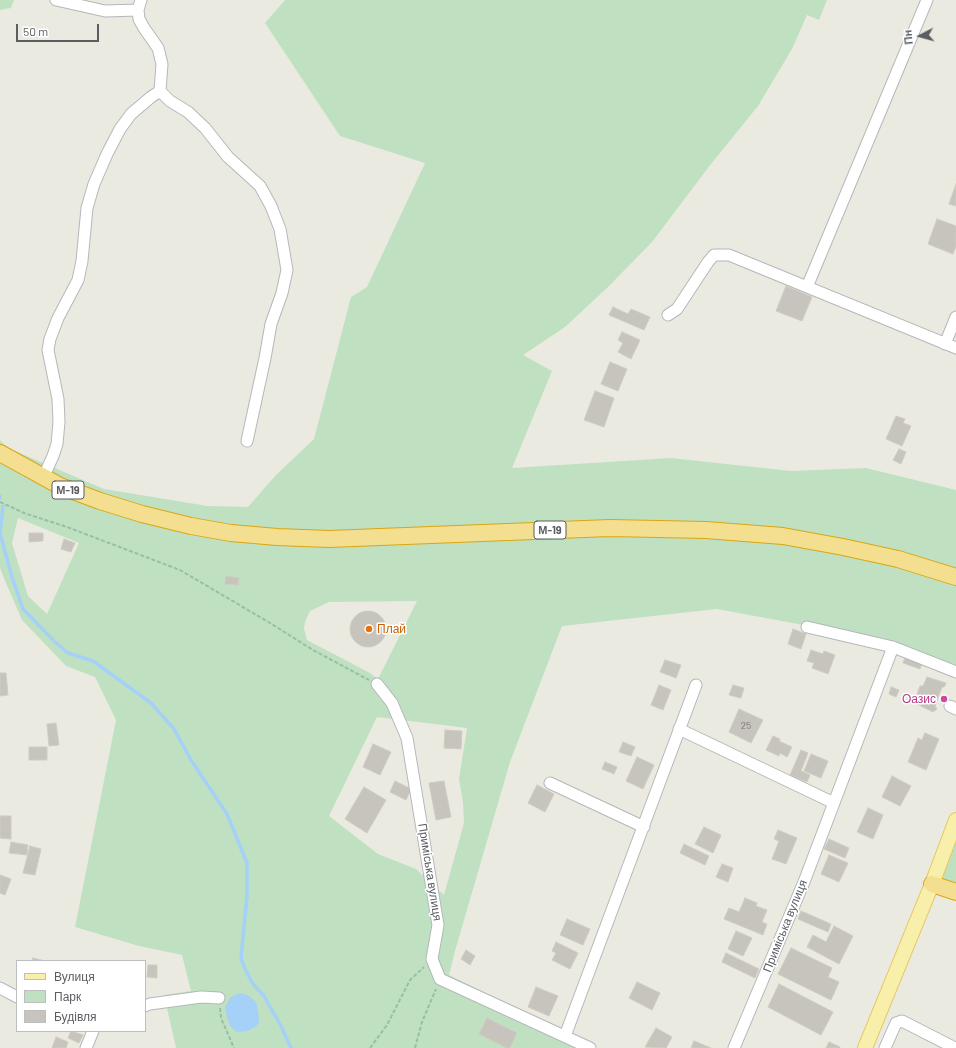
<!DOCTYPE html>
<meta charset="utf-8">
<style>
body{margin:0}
#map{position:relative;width:956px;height:1048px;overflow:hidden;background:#ebeae1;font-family:Barlow,sans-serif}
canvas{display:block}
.legend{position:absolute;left:16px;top:960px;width:130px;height:72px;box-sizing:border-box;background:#fff;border:1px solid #bdbec0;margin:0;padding:5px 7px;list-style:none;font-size:12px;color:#5a5d61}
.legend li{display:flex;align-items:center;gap:8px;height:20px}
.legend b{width:20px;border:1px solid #bdbec0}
.north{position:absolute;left:900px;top:16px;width:40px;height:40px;-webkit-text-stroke:3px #fff;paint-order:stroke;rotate:264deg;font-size:11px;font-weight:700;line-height:16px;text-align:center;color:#5a5d61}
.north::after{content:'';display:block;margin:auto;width:14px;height:18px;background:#5a5d61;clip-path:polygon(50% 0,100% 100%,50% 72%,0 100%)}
.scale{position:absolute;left:16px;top:24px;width:83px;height:18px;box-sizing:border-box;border:2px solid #5a5d61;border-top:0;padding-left:5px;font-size:12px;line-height:14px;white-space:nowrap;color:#5a5d61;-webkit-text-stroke:3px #fff;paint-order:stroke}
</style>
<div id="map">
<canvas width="956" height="1048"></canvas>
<ul class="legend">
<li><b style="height:5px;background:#f8efaa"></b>Вулиця</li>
<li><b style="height:11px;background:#bfe1c1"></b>Парк</li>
<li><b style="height:11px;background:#c7c4be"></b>Будівля</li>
</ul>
<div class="north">Пн</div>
<div class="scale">50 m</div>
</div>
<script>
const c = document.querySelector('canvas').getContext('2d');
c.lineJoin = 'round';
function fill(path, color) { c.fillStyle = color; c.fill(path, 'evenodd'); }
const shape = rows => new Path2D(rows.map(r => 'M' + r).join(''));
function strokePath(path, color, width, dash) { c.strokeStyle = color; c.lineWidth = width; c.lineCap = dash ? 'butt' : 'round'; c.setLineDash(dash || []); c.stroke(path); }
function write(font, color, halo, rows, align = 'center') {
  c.font = font + ' Barlow,sans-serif'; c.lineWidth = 3; c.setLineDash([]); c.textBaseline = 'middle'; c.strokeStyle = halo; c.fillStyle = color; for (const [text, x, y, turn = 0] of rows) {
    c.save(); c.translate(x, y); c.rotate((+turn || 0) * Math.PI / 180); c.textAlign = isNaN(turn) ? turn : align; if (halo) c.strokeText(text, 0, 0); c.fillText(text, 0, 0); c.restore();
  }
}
const green = shape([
 [0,0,14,0,11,8,0,10],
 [285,0,827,0,819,20,807,15,792,49,758,106,711,164,652,242,607,288,565,327,523,355,552,371,512,468,671,458,791,471,866,468,956,490,956,672,814,627,717,609,562,626,510,762,455,951,449,975,597,1048,176,1048,164,995,191,991,182,955,139,946,75,927,116,720,95,677,66,666,22,620,6,583,0,568,0,440,8,448,104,489,208,506,248,507,276,475,314,439,351,297,367,287,425,163,340,136,265,23],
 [18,518,79,543,47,614,28,596,12,543],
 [417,601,378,679,370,673,307,640,304,629,305,622,310,611,329,602],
 [377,717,467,728,459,779,463,802,464,823,444,895,416,869,378,854,329,816],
 [956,815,956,895,929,885]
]);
const water = shape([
 [240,993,249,996,256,1002,258,1011,259,1023,255,1027,247,1031,237,1032,231,1027,227,1018,225,1007,231,997]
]);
const stream = shape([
 [0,496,0,498],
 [3,506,0,533,12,577,23,609,56,643,68,653,93,661,151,703,174,729,191,760,227,814,247,863,247,896,241,958,245,969,253,984,264,996,281,1026,291,1048]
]);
const building = shape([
 [956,184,956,206,949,204,956,184],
 [937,219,956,226,956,246,953,254,928,244,937,219],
 [786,286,812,297,802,321,776,311,786,286],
 [613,307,628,314,631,309,650,317,644,330,609,315,613,307],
 [622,332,640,340,631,359,618,352,623,343,618,340,622,332],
 [610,362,627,369,618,391,601,384,610,362],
 [595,391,614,398,604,427,584,420,595,391],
 [896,416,905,419,903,423,911,426,902,446,886,439,896,416],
 [899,449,906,452,901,464,893,460,899,449],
 [29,533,43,533,43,541,29,542,29,533],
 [64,539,75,543,71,552,61,549,64,539],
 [226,576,239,578,238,585,225,584,226,576],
 '350 629a18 18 0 1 1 36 0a18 18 0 1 1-36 0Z',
 [793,629,806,634,801,649,788,644,793,629],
 [811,650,823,654,824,651,835,655,828,674,812,668,814,663,807,661,811,650],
 [906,655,923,661,920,669,903,663,906,655],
 [665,660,681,665,676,678,660,672,665,660],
 [0,673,6,673,8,695,0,696,0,673],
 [927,677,946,683,944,687,942,687,935,706,937,709,933,712,917,704,920,695,917,694,920,686,923,686,927,677],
 [659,685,671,690,663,710,651,705,659,685],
 [733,685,744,688,741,698,729,695,733,685],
 [891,687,899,690,896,697,889,694,891,687],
 [739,709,763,720,751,743,729,732,739,709],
 [56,723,59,745,49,746,47,724,56,723],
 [445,730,462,731,461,749,444,748,445,730],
 [925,733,939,739,926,770,908,762,918,738,922,740,925,733],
 [773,736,780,739,779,741,792,747,787,757,780,753,779,756,766,750,773,736],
 [623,742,635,747,631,756,619,752,623,742],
 [373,744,391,752,380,775,363,767,373,744],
 [29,747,47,747,47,760,29,760,29,747],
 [801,750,808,753,801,771,810,775,807,782,790,775,801,750],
 [811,754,828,761,821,778,804,771,811,754],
 [637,757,654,765,643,789,626,781,637,757],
 [605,762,617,767,614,774,602,769,605,762],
 [892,776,911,786,900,806,882,797,892,776],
 [395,781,411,789,406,800,390,792,395,781],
 [444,781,451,817,436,820,429,783,444,781],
 [537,785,554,794,545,812,528,803,537,785],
 [364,787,386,800,367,833,345,819,364,787],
 [868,808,883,815,873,839,857,832,868,808],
 [0,816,11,816,11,839,0,838,0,816],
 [704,827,721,835,713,853,695,844,704,827],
 [778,830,797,838,786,864,772,859,779,841,774,839,778,830],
 [829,839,849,848,845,858,824,849,829,839],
 [11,842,28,845,27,855,9,853,11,842],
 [684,844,709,856,705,865,680,853,684,844],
 [30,846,41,849,35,875,23,873,30,846],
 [829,855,848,863,839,882,821,874,829,855],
 [722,864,733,868,728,882,716,877,722,864],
 [0,875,11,879,5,895,0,893,0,875],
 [745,898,757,903,756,906,767,910,762,922,767,924,763,935,724,919,729,908,739,912,745,898],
 [801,911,831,924,828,932,798,919,801,911],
 [567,919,590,929,583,945,560,935,567,919],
 [834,926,853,936,839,964,807,947,813,935,826,942,834,926],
 [736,931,752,938,743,956,728,949,736,931],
 [556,942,578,953,570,969,552,960,556,953,552,951,556,942],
 [791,948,832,968,828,977,839,982,831,1000,778,974,791,948],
 [466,950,475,956,470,965,461,959,466,950],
 [726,953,759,969,755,978,722,962,726,953],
 [33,958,45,961,32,961,33,958],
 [148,965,157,965,157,978,147,977,148,965],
 [637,982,660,993,652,1010,629,998,637,982],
 [779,984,833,1012,821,1035,768,1007,779,984],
 [536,987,558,996,549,1016,528,1007,536,987],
 [487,1018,517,1033,510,1048,507,1048,479,1034,487,1018],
 [656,1028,672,1037,666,1048,645,1047,656,1028],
 [71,1031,83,1035,79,1043,68,1038,71,1031],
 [56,1037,68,1042,66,1048,52,1048,56,1037],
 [694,1041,711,1048,691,1048,694,1041],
 [829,1042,840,1047,840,1048,826,1048,829,1042]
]);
const path = shape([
 [0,502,24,513,67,527,180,570,270,623,313,650,369,680],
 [220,1008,221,1018,234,1048],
 [370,1048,387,1025,410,980,424,967],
 [415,1048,422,1022,436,989]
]);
const minor = shape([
 [56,0,105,11,138,10],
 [141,0,138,10,139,19,144,28,158,48,162,64,160,91,170,101,188,112,205,128,228,157,260,186,271,206,280,229,287,270,282,293,271,324,265,358,247,441],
 [807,287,927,0],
 [668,315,677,309,708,262,714,255,729,255,956,348],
 [945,344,956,317],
 [43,478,53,456,57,444,59,422,58,399,48,350,50,339,58,318,78,280,82,261,87,208,94,184,107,154,120,129,131,114,151,97,160,91],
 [807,627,893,647,956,672],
 [377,684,392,703,407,738,438,925,432,959,440,979,590,1048],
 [950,706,956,709],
 [679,729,834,803],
 [550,783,644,827],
 [0,988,17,997],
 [145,1006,150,1004,201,997,219,998],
 [565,1036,696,685],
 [86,1048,93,1031],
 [734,1048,804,882,893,647],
 [885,1048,896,1023,902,1021,955,1048]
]);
const major = shape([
 [865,1048,932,884,956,820]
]);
const highway = shape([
 [0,453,60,486,100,501,142,514,191,526,231,533,277,537,329,539,610,528,706,530,783,536,843,547,898,559,956,577],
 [932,884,956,892]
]);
const markers = [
 [369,629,4,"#e8710a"],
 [944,699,4,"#d1479c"]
];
const numberNames = [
 ["25",746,726]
];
const shields = [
 [68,490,32],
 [550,530,32]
];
const shieldNames = [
 ["М-19",68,490],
 ["М-19",550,530]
];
const foodNames = [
 ["Плай",377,629]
];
const hotelNames = [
 ["Оазис",936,699]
];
const streetNames = [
 ["Приміська вулиця",430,872,81],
 ["Приміська вулиця",785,926,-68]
];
fill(green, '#bfe1c1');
fill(water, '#a5d0f7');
strokePath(stream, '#a5d0f7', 3.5);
fill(building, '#c7c4be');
strokePath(building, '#cfccc0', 1);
strokePath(minor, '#b4b7bb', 13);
strokePath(major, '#e5c661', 16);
strokePath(highway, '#daa612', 18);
strokePath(path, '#98bfa5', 2, [4, 2]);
strokePath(minor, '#fff', 11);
strokePath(major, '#f8efaa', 14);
strokePath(highway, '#f4df90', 16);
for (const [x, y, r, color] of markers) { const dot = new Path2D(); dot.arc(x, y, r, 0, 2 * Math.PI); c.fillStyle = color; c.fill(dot); strokePath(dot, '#fff', 1.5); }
write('10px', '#757778', null, numberNames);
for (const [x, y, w] of shields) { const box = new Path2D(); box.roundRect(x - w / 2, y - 9, w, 18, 3); c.fillStyle = '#fff'; c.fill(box); strokePath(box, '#5a5d61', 1); }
write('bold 11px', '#5a5d61', null, shieldNames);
write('12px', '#c56008', '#fff', foodNames, 'left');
write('12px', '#b23c85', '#fff', hotelNames, 'right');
write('12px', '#5a5d61', '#fff', streetNames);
</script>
